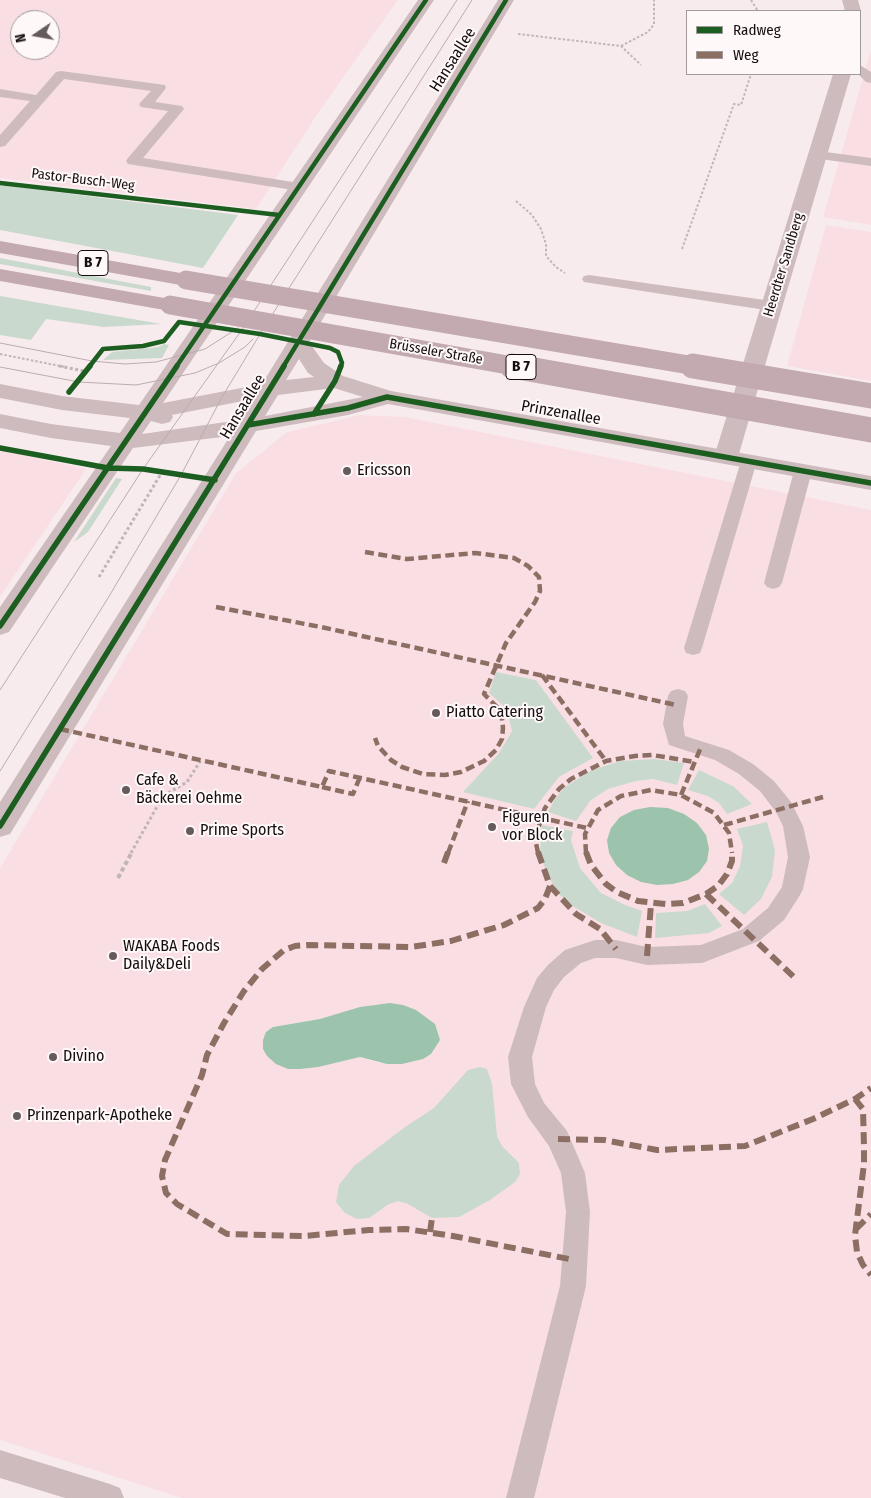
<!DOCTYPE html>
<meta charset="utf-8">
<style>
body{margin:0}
#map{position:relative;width:871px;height:1498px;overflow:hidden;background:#f8ebee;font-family:"Fira Sans Condensed",sans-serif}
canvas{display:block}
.legend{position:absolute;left:686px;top:10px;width:175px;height:65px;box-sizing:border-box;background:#fef8f9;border:1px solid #a19a9b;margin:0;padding:6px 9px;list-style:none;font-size:15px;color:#160d0f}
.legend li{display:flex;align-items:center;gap:10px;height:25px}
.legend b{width:25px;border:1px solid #a19a9b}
.north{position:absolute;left:10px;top:10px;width:50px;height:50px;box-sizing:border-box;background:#fef8f9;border:1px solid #a19a9b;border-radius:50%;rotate:258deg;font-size:14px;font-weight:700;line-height:20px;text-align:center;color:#160d0f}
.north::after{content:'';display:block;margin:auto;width:18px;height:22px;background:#655b5d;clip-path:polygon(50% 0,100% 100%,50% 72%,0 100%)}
</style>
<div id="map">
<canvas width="871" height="1498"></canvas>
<ul class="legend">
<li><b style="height:6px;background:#1b5e20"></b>Radweg</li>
<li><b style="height:6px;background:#8d6e63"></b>Weg</li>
</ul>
<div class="north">N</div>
</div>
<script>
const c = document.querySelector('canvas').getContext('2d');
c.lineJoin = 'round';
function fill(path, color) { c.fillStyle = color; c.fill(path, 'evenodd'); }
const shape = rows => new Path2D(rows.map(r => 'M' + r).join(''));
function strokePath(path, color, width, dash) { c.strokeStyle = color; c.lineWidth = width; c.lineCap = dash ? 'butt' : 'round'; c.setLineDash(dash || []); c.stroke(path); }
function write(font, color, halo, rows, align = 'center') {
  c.font = font + ' "Fira Sans Condensed",sans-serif'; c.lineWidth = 4; c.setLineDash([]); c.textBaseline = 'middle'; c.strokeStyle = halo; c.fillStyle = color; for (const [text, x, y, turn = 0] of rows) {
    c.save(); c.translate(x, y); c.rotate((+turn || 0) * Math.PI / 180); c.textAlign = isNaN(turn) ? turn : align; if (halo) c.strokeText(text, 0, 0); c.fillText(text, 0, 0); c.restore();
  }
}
const built = shape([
 [0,0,398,0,318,113,256,209,0,178],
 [20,20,50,20,50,50,20,50],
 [871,50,871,225,823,217],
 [826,225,871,232,871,381,787,366],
 [360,415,405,417,871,510,871,1498,182,1498,0,1440,0,868,236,473,287,432],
 [496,672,536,680,592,758,559,777,534,809,464,791,499,753,512,731],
 [654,759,677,785,653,779,636,781,608,789,590,801,565,787,592,770,606,765,620,761],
 [699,770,733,786,727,814,719,803,708,796],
 [542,825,573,831,571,840,580,868,601,893,625,905,642,911,551,881,540,850],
 [737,829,761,899,732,883,740,866,743,846],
 [687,911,655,938,656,913],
 [378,1004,423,1059,402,1064,378,1063,360,1057,335,1063,273,1027,320,1019],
 [0,450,86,469,0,597]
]);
const green = shape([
 [0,185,238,215,203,268,0,230],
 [0,258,151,287,151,291,0,264],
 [0,296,161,324,104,327,46,319,31,340,0,335],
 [164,344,169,345,162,358,103,360,112,352,158,347],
 [116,478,122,479,88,532,74,542],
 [496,672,536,680,593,758,559,777,534,809,463,792,499,753,512,731,506,708,489,693],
 [654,759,684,763,677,785,653,779,636,781,608,789,590,801,576,821,548,812,555,799,565,787,592,770,620,761],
 [699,770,733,786,752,804,727,814,719,803,708,796,688,790],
 [767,822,775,850,772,877,761,899,744,915,719,894,732,883,740,866,743,846,737,829],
 [542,825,573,831,571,840,580,868,601,893,625,905,642,911,637,937,601,923,571,905,559,894,551,881,544,866,540,850],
 [705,904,722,926,709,933,655,938,656,913,687,911],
 [480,1067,487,1069,492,1084,497,1136,502,1146,519,1163,520,1174,515,1182,490,1200,459,1217,432,1218,408,1204,398,1201,389,1204,369,1218,357,1219,345,1213,336,1202,339,1185,354,1166,405,1127,434,1108,468,1070]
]);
const water = shape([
 [650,807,668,808,684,814,697,823,706,835,709,849,707,861,699,872,688,880,673,884,657,885,641,882,627,875,616,865,609,853,607,840,611,828,620,817,634,810],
 [390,1003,403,1005,416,1010,435,1024,440,1040,431,1054,423,1059,402,1064,387,1064,360,1057,318,1067,300,1069,288,1069,276,1064,267,1056,263,1049,263,1040,266,1032,273,1027,320,1019,360,1007]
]);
const pathFar2 = shape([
 [751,0,758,11],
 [518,34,621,46,641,65],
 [621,46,648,32,654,24,654,0],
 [0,183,164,202],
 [516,201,532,215,541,229,546,244,546,256,556,267,565,273],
 [682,249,734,104,741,105,751,74],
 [0,354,65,367]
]);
const pathFar1 = shape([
 [59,366,84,371],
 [99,577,162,472],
 [131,853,163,796,187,782,201,760]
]);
const path = shape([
 [118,878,132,852]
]);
const service = shape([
 [860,65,871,72,871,83,866,82,858,74,860,74,860,65],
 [61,71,165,85,166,88,155,102,182,106,184,109,143,158,299,183,306,187,299,191,128,164,126,161,128,158,168,111,141,107,139,104,151,91,64,79,5,146,0,147,0,135,30,101,0,97,0,89,36,95,56,72,61,71],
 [818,151,871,158,871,166,813,158,811,155,818,151],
 [589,275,772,301,777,303,780,306,777,309,772,311,584,282,582,279,584,276,589,275],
 [749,456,755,457,757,461,702,648,700,653,693,655,686,653,684,648,741,461,743,457,749,456],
 [803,466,809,467,812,471,782,583,779,587,773,589,767,587,764,583,794,471,797,467,803,466],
 [678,689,685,691,688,696,683,724,685,736,729,750,753,764,774,781,791,802,803,826,810,857,803,889,800,895,784,920,759,941,702,963,647,965,616,958,595,958,581,963,564,977,554,990,546,1007,532,1057,535,1084,544,1103,567,1131,585,1173,590,1212,586,1286,534,1498,506,1498,560,1286,566,1212,561,1173,549,1146,528,1117,511,1084,508,1057,524,1007,537,978,548,965,565,950,595,940,616,940,647,947,701,945,743,929,768,908,782,887,788,857,783,826,776,812,760,791,739,774,715,760,669,745,663,724,668,696,671,691,678,689],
 [0,1450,110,1484,120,1488,124,1498,65,1498,0,1478,0,1450]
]);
const minor = shape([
 [842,0,858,0,861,11,860,13,860,11,845,11,842,0],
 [833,74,851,74,738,457,734,462,726,464,718,462,714,457,833,74]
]);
const tertiary = shape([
 [418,0,434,0,163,403,262,384,498,0,514,0,309,342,324,363,343,376,391,391,871,476,871,490,388,404,348,415,256,431,10,834,0,837,0,802,230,436,133,448,9,632,0,635,0,607,111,446,51,438,0,428,0,414,51,424,120,433,130,418,62,410,0,398,0,384,62,396,139,405,418,0],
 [299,359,308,373,314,377,286,380,299,359],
 [334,388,363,397,265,416,278,395,334,388],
 [253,399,240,420,142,434,151,421,162,424,170,422,173,417,172,415,253,399]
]);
const trunk = shape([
 [0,241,186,274,193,276,196,280,193,284,186,286,0,253,0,241],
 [0,269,170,299,177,301,180,305,177,309,170,311,0,281,0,269]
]);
const tram = shape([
 [0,343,92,361,125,364,156,362,205,349,238,328],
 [0,367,79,382,136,385,195,373,219,363,245,347,253,339],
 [0,690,143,469,241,331,457,0],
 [0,771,108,598,181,475,222,397,265,326,472,0]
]);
const trunkBridgeFar1 = shape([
 [186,280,701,367],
 [170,305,519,367]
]);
const trunkBridge = shape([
 [512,366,871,430],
 [693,366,871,396]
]);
const quietFar1 = shape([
 [365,552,407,559,475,553,514,558,528,566,539,577,540,591,535,602,506,643,484,694,497,707,502,719,503,728,502,739,496,750,484,761,461,772,445,775,423,774,402,767,391,760,378,746,375,738],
 [216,607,321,627,676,705],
 [542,675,606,761],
 [60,729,322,787,329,771,587,828],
 [322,787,353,794,360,777],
 [681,795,701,747],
 [724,825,823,797],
 [448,853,468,801],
 [538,853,536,843,538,829,545,808,559,789,571,779,606,761,635,756,652,755,695,762],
 [586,853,585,834,598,810,621,796,651,790,681,795,714,813,729,833,732,853]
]);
const quiet = shape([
 [538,852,550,886,576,914,600,929,616,949],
 [586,852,591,865,606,884,617,892,638,901,666,904,683,903,706,894,718,886,727,874,732,861,732,852],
 [444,863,448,852],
 [550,886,545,899,538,908,504,925,451,941,411,947,308,945,295,946,284,950,262,969,244,991,224,1023,207,1055,202,1075,165,1160,162,1176,166,1193,177,1204,227,1234,304,1236,369,1230,406,1229,453,1236,574,1260],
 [706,894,796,979],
 [647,956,651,904],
 [855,1099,863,1109,864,1147,864,1164,855,1235,857,1252,863,1265,871,1275],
 [558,1139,604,1140,657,1150,745,1146,813,1119,855,1099,871,1088],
 [856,1229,871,1214],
 [430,1232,432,1218]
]);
const cyclewayFar1 = shape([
 [0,183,279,215],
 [89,367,103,349,143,346,164,341,179,322,260,334,330,348,338,352,342,363,340,367],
 [176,367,426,0],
 [283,367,506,0]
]);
const cycleway = shape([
 [69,392,90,366],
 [314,414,335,381,341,366],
 [248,425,348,408,387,397,871,483],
 [0,448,108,468,143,469,215,480],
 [0,626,177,366],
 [0,826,284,366]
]);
const markers = [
 [347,471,5,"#655b5d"],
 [436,713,5,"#655b5d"],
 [126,790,5,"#655b5d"],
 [492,827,5,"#655b5d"],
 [190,831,5,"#655b5d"],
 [113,956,5,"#655b5d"],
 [53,1057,5,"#655b5d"],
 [17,1116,5,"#655b5d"]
];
const farStreetnames = [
 ["Pastor-Busch-Weg",83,180,7],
 ["Heerdter Sandberg",784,265,-73],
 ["Brüsseler Straße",436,352,10]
];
const shields = [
 [93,263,30],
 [521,367,30]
];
const shieldNames = [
 ["B 7",93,263],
 ["B 7",521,367]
];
const streetNames = [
 ["Hansaallee",453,60,-58],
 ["Hansaallee",243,407,-59],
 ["Prinzenallee",561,413,10]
];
const poiNames = [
 ["Ericsson",357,471],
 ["Piatto Catering",446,713],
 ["Cafe &",136,781],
 ["Bäckerei Oehme",136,799],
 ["Figuren",502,818],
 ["vor Block",502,836],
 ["Prime Sports",200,831],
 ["WAKABA Foods",123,947],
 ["Daily&Deli",123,965],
 ["Divino",63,1057],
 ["Prinzenpark-Apotheke",27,1116]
];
fill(built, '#f9dfe4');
fill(green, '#c9d9cd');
fill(water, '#9cc3ab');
strokePath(pathFar2, '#c2b5b8', 2, [2.5, 2]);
strokePath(pathFar1, '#c2b5b8', 3, [3, 2.5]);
strokePath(path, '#c2b5b8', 4, [4.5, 3]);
fill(service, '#cebbbe');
fill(minor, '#cebbbe');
fill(tertiary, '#cebbbe');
fill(trunk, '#c2aab0');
strokePath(tram, '#baadaf', 1);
strokePath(trunkBridgeFar1, '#c2aab0', 19);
strokePath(trunkBridge, '#c2aab0', 25);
strokePath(quietFar1, '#8d6e63', 4.5, [9, 4.5]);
strokePath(quiet, '#8d6e63', 6, [12, 6]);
strokePath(cyclewayFar1, '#1b5e20', 4.5);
strokePath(cycleway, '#1b5e20', 5.5);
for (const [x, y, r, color] of markers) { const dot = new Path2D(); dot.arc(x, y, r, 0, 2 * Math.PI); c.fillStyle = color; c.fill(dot); strokePath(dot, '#fef8f9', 2); }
write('14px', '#160d0f', '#fef8f9', farStreetnames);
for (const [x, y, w] of shields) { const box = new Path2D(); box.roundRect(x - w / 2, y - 12.5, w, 25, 4); c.fillStyle = '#fef8f9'; c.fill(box); strokePath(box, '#160d0f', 1); }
write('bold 15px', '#160d0f', null, shieldNames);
write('16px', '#160d0f', '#fef8f9', streetNames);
write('16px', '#160d0f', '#fef8f9', poiNames, 'left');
</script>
